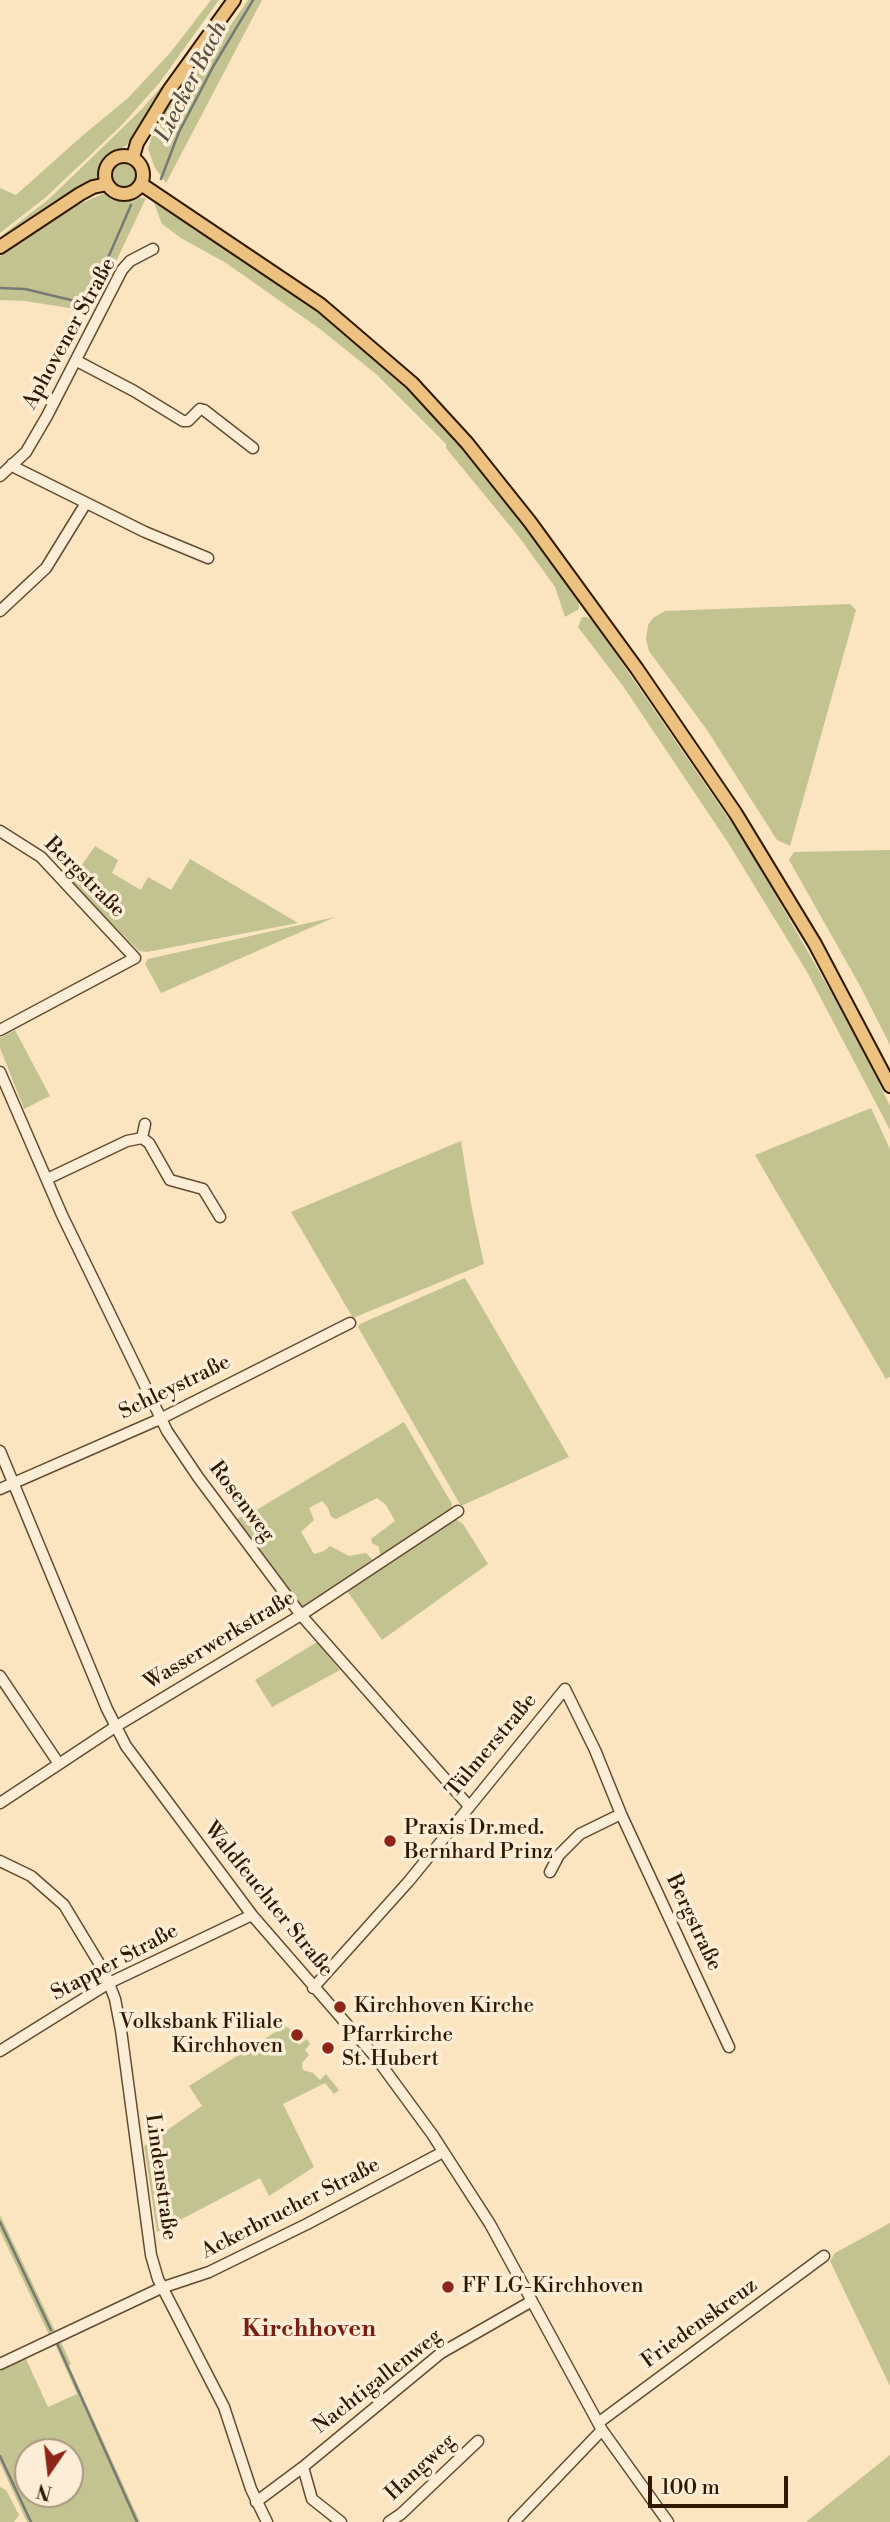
<!DOCTYPE html>
<meta charset="utf-8">
<style>
body{margin:0}
#map{position:relative;width:890px;height:2522px;overflow:hidden;background:#fae5c0;font-family:"Libre Bodoni",serif}
canvas{display:block}
.north{position:absolute;left:14px;top:2438px;width:70px;height:70px;box-sizing:border-box;background:#fceed6;border:2px solid #aa9881;border-radius:50%;rotate:194deg;font-size:19px;font-weight:700;line-height:28px;text-align:center;color:#301801}
.north::after{content:'';display:block;margin:auto;width:24px;height:32px;background:#8f2418;clip-path:polygon(50% 0,100% 100%,50% 72%,0 100%)}
.scale{position:absolute;left:648px;top:2476px;width:140px;height:32px;box-sizing:border-box;border:4px solid #301801;border-top:0;padding-left:9px;font-size:21px;line-height:24px;white-space:nowrap;color:#301801;-webkit-text-stroke:5px #fceed6;paint-order:stroke}
</style>
<div id="map">
<canvas width="890" height="2522"></canvas>
<div class="north">N</div>
<div class="scale">100 m</div>
</div>
<script>
const c = document.querySelector('canvas').getContext('2d');
c.lineJoin = 'round';
function fill(path, color) { c.fillStyle = color; c.fill(path, 'evenodd'); }
const shape = rows => new Path2D(rows.map(r => 'M' + r).join(''));
function strokePath(path, color, width, dash) { c.strokeStyle = color; c.lineWidth = width; c.lineCap = dash ? 'butt' : 'round'; c.setLineDash(dash || []); c.stroke(path); }
function write(font, color, halo, rows, align = 'center') {
  c.font = font + ' "Libre Bodoni",serif'; c.lineWidth = 7; c.setLineDash([]); c.textBaseline = 'middle'; c.strokeStyle = halo; c.fillStyle = color; for (const [text, x, y, turn = 0] of rows) {
    c.save(); c.translate(x, y); c.rotate((+turn || 0) * Math.PI / 180); c.textAlign = isNaN(turn) ? turn : align; if (halo) c.strokeText(text, 0, 0); c.fillText(text, 0, 0); c.restore();
  }
}
const green = shape([
 [211,0,219,0,160,82,122,125,46,197,0,233,0,188,16,195,82,136,128,98,170,53],
 [224,0,227,0,152,104,127,145,104,159,98,177,52,203,0,241,0,237,49,199,141,110,168,79],
 [248,0,262,0,166,183,155,168,148,149,155,126,162,112,203,65],
 '111 174a13 13 0 1 1 26 0a13 13 0 1 1-26 0Z',
 [107,192,119,197,146,198,95,306,88,311,25,301,0,300,0,256,66,210],
 [154,203,263,271,313,307,361,347,403,385,444,426,500,493,579,599,579,609,565,617,555,587,519,537,446,448,446,444,376,374,320,329,226,263,181,238,162,224],
 [850,604,856,610,790,846,777,840,707,730,649,651,646,639,648,625,653,618,665,611],
 [582,617,587,617,594,622,748,847,855,1034,890,1106,890,1130,806,970,727,841,623,686,578,627],
 [95,846,118,860,112,873,141,890,148,877,171,890,190,859,298,923,147,952,139,951,70,882],
 [890,850,890,1045,859,984,789,860,794,852],
 [335,917,161,993,145,964,148,959],
 [15,1030,50,1096,24,1109,0,1048,0,1038],
 [871,1108,890,1149,890,1377,886,1379,755,1155],
 [461,1141,471,1204,484,1264,353,1318,291,1212],
 [465,1278,569,1457,461,1506,358,1327,360,1324],
 [404,1422,452,1504,451,1509,385,1554,380,1555,379,1547,372,1543,371,1539,395,1521,386,1505,377,1498,336,1519,331,1517,328,1508,322,1501,309,1508,314,1520,301,1532,314,1554,324,1551,330,1546,349,1556,366,1553,374,1561,316,1603,303,1608,299,1604,235,1520,258,1509],
 [452,1520,457,1520,463,1524,488,1564,382,1640,347,1591],
 [317,1642,340,1670,272,1707,255,1680],
 [285,2026,291,2030,299,2045,307,2039,310,2044,305,2050,309,2055,302,2063,303,2070,313,2073,320,2080,326,2074,339,2090,334,2094,325,2083,283,2104,314,2167,269,2196,260,2178,157,2232,144,2146,202,2106,189,2086],
 [0,2215,56,2333,50,2337,0,2231],
 [890,2223,890,2386,830,2261,835,2253],
 [61,2342,71,2364,69,2366,140,2522,27,2522,0,2463,0,2371,26,2359,48,2407,77,2394,55,2344],
 [28,2452,70,2452,70,2494,28,2494],
 [890,2455,890,2522,806,2522],
 [0,2487,6,2490,19,2515,14,2522,0,2522]
]);
const stream = shape([
 [161,179,179,132,214,65,253,0],
 [0,288,25,289,75,301,91,297,131,205],
 [0,2222,51,2330],
 [57,2343,137,2522],
 [0,2456,31,2522]
]);
const minor = shape([
 [77,361,134,391,183,421,188,421,200,409,204,410,253,448],
 [12,464,16,468,145,532,208,558],
 [0,476,26,452,47,416,122,270,130,261,153,249],
 [0,611,46,568,86,503],
 [0,831,41,857,135,958,0,1030],
 [0,1072,62,1215,167,1431,198,1477,301,1615,468,1805],
 [142,1138,145,1124],
 [47,1179,127,1141,142,1138,149,1143,170,1180,203,1189,220,1217],
 [0,1451,107,1709,126,1746,252,1915,377,2059,432,2134,490,2224,602,2430,668,2522],
 [0,1489,160,1419,350,1323],
 [0,1676,59,1764],
 [0,1803,115,1727,301,1615,458,1511],
 [0,1861,31,1876,64,1905,105,1973,115,1999,121,2030,151,2255,158,2279,224,2407,251,2489,267,2522],
 [550,1872,559,1855,580,1834,621,1814],
 [313,1988,409,1881,565,1689,595,1750,621,1814,729,2047],
 [0,2051,109,1983,252,1915],
 [0,2364,161,2288,209,2272,307,2224,443,2152],
 [598,2423,824,2256],
 [303,2467,312,2499,341,2522],
 [256,2502,303,2467,441,2353,532,2301],
 [389,2522,401,2514,478,2441],
 [514,2522,602,2430]
]);
const major = shape([
 '105 175a19 19 0 1 1 38 0a19 19 0 1 1-38 0Z',
 [133,157,137,143,170,89,234,0],
 [141,184,321,305,412,383,467,443,530,522,637,669,736,814,815,944,890,1086],
 [0,247,80,194,93,187,107,184]
]);
const markers = [
 [390,1841,7,"#8f2418"],
 [340,2007,7,"#8f2418"],
 [297,2035,7,"#8f2418"],
 [328,2048,7,"#8f2418"],
 [448,2287,7,"#8f2418"]
];
const streetNames = [
 ["Aphovener Straße",70,334,-61],
 ["Bergstraße",84,878,45],
 ["Schleystraße",175,1388,-26],
 ["Rosenweg",241,1502,53],
 ["Wasserwerkstraße",220,1641,-31],
 ["Tülmerstraße",492,1746,-50],
 ["Waldfeuchter Straße",268,1900,51],
 ["Bergstraße",693,1923,65],
 ["Stapper Straße",115,1963,-28],
 ["Lindenstraße",160,2177,82],
 ["Ackerbrucher Straße",291,2209,-27],
 ["Friedenskreuz",700,2324,-36],
 ["Nachtigallenweg",378,2382,-38],
 ["Hangweg",421,2468,-43]
];
const poiNames = [
 ["Praxis Dr.med.",404,1829],
 ["Bernhard Prinz",404,1853],
 ["Kirchhoven Kirche",354,2007],
 ["Volksbank Filiale",283,2023,"right"],
 ["Kirchhoven",283,2047,"right"],
 ["Pfarrkirche",342,2036],
 ["St. Hubert",342,2060],
 ["FF LG-Kirchhoven",462,2287]
];
const waterNames = [
 ["Liecker Bach",192,82,-63]
];
const quarterNames = [
 ["Kirchhoven",309,2330]
];
fill(green, '#c2c390');
strokePath(stream, '#767a72', 2.5);
strokePath(minor, '#624b31', 13);
strokePath(major, '#301801', 16);
strokePath(minor, '#fceed6', 10);
strokePath(major, '#edc280', 12);
for (const [x, y, r, color] of markers) { const dot = new Path2D(); dot.arc(x, y, r, 0, 2 * Math.PI); c.fillStyle = color; c.fill(dot); strokePath(dot, '#fceed6', 2.5); }
write('21px', '#301801', '#fceed6', streetNames);
write('21px', '#301801', '#fceed6', poiNames, 'left');
write('italic 23px', '#595143', '#fceed6', waterNames);
write('bold 24px', '#7a1f14', '#fceed6', quarterNames);
</script>
